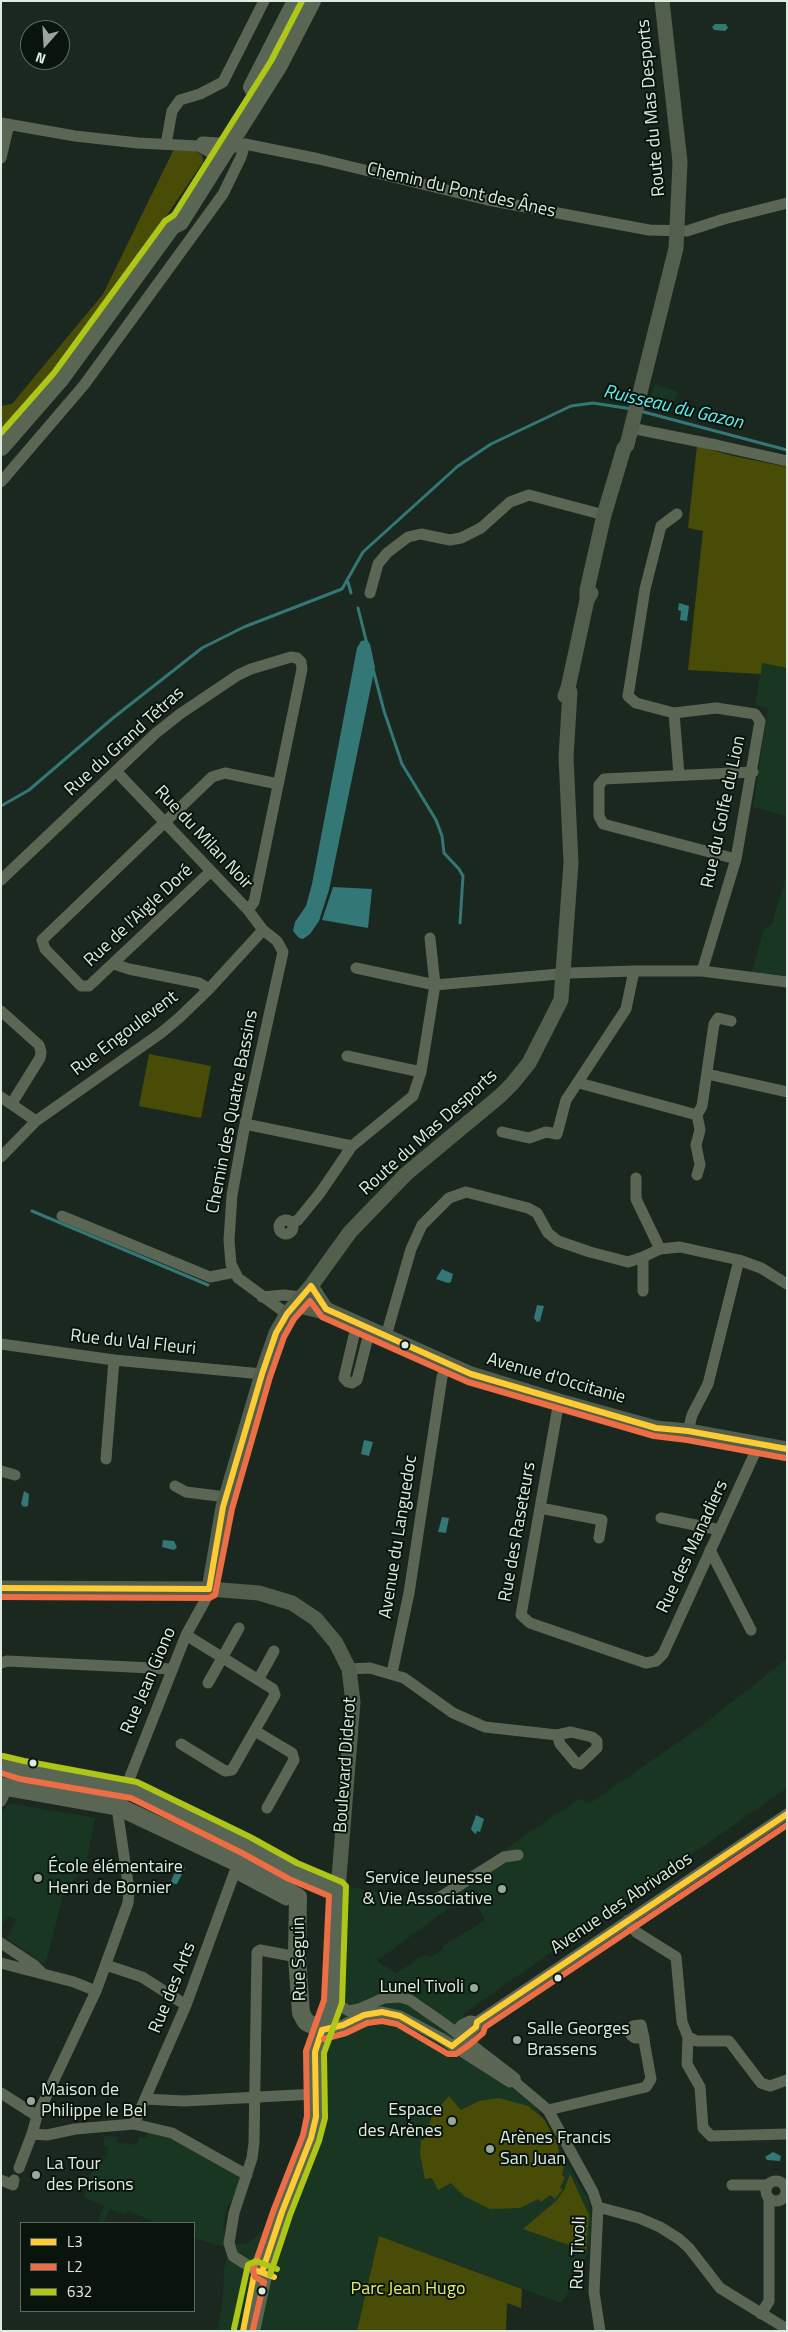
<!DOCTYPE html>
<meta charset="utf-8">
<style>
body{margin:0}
#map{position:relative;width:788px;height:2332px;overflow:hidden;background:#1b281f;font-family:"Titillium Web",sans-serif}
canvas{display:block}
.frame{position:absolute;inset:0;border:2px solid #ddece1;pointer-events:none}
.legend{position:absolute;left:20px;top:2222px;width:175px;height:90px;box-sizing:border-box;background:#09140c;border:1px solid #5e6a61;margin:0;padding:6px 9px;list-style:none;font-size:15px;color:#ddece1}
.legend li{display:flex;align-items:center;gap:10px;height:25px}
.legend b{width:25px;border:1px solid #5e6a61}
.north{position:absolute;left:20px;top:20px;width:50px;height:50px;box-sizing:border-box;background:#09140c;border:1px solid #5e6a61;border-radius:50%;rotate:199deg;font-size:14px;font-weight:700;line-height:20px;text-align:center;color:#ddece1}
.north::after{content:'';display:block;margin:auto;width:18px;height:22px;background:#99a79d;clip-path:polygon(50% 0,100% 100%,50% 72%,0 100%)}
</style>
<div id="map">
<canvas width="788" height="2332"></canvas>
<div class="frame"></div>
<ul class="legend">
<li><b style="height:6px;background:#fecb32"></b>L3</li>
<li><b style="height:6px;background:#ed6e44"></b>L2</li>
<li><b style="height:6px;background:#aec616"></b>632</li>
</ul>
<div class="north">N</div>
</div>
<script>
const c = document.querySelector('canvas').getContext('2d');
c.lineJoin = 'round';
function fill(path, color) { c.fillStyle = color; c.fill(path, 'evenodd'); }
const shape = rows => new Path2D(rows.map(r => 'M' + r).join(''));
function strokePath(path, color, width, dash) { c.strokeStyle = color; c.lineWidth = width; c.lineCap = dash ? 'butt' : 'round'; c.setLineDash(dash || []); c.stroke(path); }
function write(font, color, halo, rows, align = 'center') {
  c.font = font + ' "Titillium Web",sans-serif'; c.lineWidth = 4; c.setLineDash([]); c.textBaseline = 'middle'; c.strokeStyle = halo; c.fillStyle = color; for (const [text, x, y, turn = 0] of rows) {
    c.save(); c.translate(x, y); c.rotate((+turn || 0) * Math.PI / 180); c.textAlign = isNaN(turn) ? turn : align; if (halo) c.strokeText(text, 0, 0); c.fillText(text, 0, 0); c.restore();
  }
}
const built = shape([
 [655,384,678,392,674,402,651,395],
 [762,663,787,668,787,816,753,807,768,708,755,705],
 [787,873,787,976,752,972,764,929,772,924],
 [787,1659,787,1788,463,2014,483,2047,463,2055,506,2083,536,2107,589,2201,592,2219,589,2249,580,2275,561,2303,379,2236,357,2331,217,2331,223,2299,224,2270,228,2255,233,2245,248,2243,265,2229,322,2121,329,2045,319,2009,339,1986,345,1886,410,1897,434,1893,465,1876,579,1799,590,1803,696,1730],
 [469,1893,485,1920,443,1946,442,1950,431,1957,423,1955,397,1973,377,1961],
 [10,1803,95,1818,85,1870,65,1887,45,1965,7,1938,16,1920,9,1916,1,1925,1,1812],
 [147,2130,169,2135,237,2175,239,2179,235,2198,227,2206,223,2229,225,2247,194,2238,194,2223,157,2223,128,2211,126,2215,110,2209,104,2223,98,2220,104,2206,84,2197,95,2163,98,2163,99,2157,106,2157,108,2147,104,2147,104,2136,118,2137,117,2142,137,2145,139,2137,146,2138]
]);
const green = shape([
 [174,149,196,151,202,155,203,162,96,320,1,431,1,406,12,404,103,294],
 [697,446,733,456,787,467,787,668,762,663,761,674,688,670,703,531,688,528],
 [149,1054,211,1066,201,1118,139,1106],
 [449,2096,461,2110,479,2101,499,2098,528,2106,544,2119,558,2144,560,2165,564,2166,562,2176,565,2177,560,2188,563,2189,555,2199,550,2195,541,2202,538,2199,520,2208,490,2209,464,2196,451,2183,438,2190,432,2178,425,2179,420,2154,421,2140,424,2140,432,2116],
 [570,2174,589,2215,586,2251,523,2229,556,2201,564,2190],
 [379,2236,522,2289,521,2308,507,2303,506,2331,357,2331]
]);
const water = shape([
 [715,24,726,24,728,28,725,31,714,30,712,27],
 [679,603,689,606,687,621,680,620,681,611,678,610],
 [367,640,370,644,375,667,329,890,319,921,310,934,303,939,299,938,293,931,295,922,306,906,312,884,357,648,361,641],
 [333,887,372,889,368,928,322,920],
 [442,1269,453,1274,451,1282,448,1283,436,1279],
 [537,1305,544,1306,540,1321,537,1322,534,1318],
 [364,1440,373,1442,369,1456,361,1454],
 [24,1491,29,1494,28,1506,24,1507,21,1504],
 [442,1517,449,1518,446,1533,438,1532],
 [163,1540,174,1541,177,1547,174,1550,162,1547],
 [476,1815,484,1819,480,1832,477,1831,476,1834,473,1832,471,1829],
 [178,1866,185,1868,177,1884,174,1884,171,1881],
 [773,2152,781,2156,780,2161,767,2160,765,2157]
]);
const stream = shape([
 [640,411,787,450],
 [348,582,351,593],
 [358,608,367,644],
 [373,669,384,711,402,764,436,820,442,836,444,853,459,869,463,876,460,923],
 [1,806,29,790,113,718,202,648,244,627,342,589,363,552,458,466,491,444,571,406,593,403,632,409],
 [32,1211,208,1285]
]);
const street = shape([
 [1,123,75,136,138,143,199,146,202,142,219,143],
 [166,144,172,111,180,100,200,94,223,82,264,1],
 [199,146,213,154],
 [228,147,239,147,245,144,319,159,488,200,649,230,687,231,724,219,787,203],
 [1,158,9,124],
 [631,428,716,445,787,461],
 [1,482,84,385,223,194,241,157,245,144],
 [677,514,661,526,645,589,628,696,636,703,674,713,716,708,755,714,760,721,736,859,702,971],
 [370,593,378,564,387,553,408,537,421,534,450,540,461,538,481,528,510,502,529,495,604,515],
 [674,713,679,775],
 [116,771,248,910,263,930,277,941,283,952,245,1124,232,1195,229,1240,231,1264,238,1278,287,1314],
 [736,859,603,824,599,816,599,785,604,779,753,772],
 [211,871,89,986,81,986,45,949,42,940,212,777,225,773,278,784],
 [1,880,156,733,180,714,238,675,251,669,291,657,297,658,301,662,302,669,254,902,248,910],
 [114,964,129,969,199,983,209,989],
 [356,968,435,985,570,973,634,971,702,971,787,982],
 [1,1011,39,1045,41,1052,40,1058,12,1103],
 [347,1056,421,1072],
 [707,1074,787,1092],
 [579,1083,697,1115,702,1106,714,1024,718,1018,731,1021],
 [1,1097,36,1121],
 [697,1115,700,1130,696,1145,700,1165,697,1175],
 [245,1124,352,1146,413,1096,421,1072,435,985,430,938],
 [502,1132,529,1138,546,1132,557,1134,566,1100,626,1009,634,971],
 [1,1157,36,1121,161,1033,179,1018,209,989,263,930],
 [636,1178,636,1199,660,1249],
 [62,1216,210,1277,235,1272],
 '279 1227a7 7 0 1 1 14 0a7 7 0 1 1-14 0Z',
 [292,1223,298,1220,320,1193,352,1146],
 [643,1257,643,1291],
 [262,1297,284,1295,301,1297],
 [357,1323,344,1378,348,1382,352,1383,357,1380,370,1329],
 [386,1336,411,1249,422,1225,449,1198,466,1192,528,1208,537,1213,548,1233,558,1241,590,1252,628,1262,643,1257,660,1249,680,1247,739,1260,761,1268,787,1284],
 [1,1344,114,1360,262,1374],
 [559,1401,521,1615,530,1623,646,1663,656,1661,663,1654,759,1444],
 [688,1431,692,1415,708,1384,739,1260],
 [106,1459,114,1360],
 [1,1471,15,1475],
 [175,1486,186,1492,226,1497],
 [540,1508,602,1520,599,1538],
 [661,1518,720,1530],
 [710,1550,751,1630],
 [1,1663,7,1661,172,1669],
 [349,1669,370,1668,404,1678,453,1713,485,1727,557,1735,571,1732,592,1737,597,1741,597,1748,580,1764,576,1763,560,1744,557,1735],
 [392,1673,409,1593,442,1377,447,1363],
 [258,1680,274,1651],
 [208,1683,239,1628],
 [255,1731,292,1753,294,1760,267,1808],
 [181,1744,225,1771,232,1770,275,1695,273,1689,186,1635],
 [126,1787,186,1635,207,1597,209,1589],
 [1,1801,7,1788],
 [235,1873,286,1900],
 [439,1898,504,1857,518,1855],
 [628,1920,636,1932,676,1957,682,2022,688,2037,697,2041,729,2041,761,2083,770,2086,787,2080],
 [1,1943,34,1965,41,1972],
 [1,1963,74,1982,96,1991],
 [106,1965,142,1977,186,2005],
 [333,2002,349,2011,359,2009,384,1998,400,1997,410,2000,446,2025,515,2078,516,2083,548,2110,593,2192,598,2207,594,2292,600,2331],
 [322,2030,343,2025,364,2015,382,2012,400,2016,441,2038,510,2082],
 [455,2032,462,2025,470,2021,477,2022],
 [688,2037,687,2064,700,2087,703,2128,711,2136,787,2134],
 [452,2046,463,2039,476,2027,477,2022,787,1814],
 [1,2093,37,2116],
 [145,2099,184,2101,315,2094],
 [548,2110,646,2087,651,2079,645,2046,644,2038,641,2025,633,2026,631,2029,631,2035,635,2038,644,2038],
 [134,2124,186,2005,238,1863],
 [32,2134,47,2135,75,2129,134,2124,172,2133,247,2175],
 [19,2168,32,2134,37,2116,96,1991,128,1903,129,1890,118,1815,119,1807],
 [1,2180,13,2185,14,2180],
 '766 2191a10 10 0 1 1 20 0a10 10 0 1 1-20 0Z',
 [732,2185,768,2185],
 [598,2207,639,2218,660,2227,679,2239,689,2248,720,2288,787,2329],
 [255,2270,233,2256,229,2243,234,2213,252,2158,254,2143,257,1952,260,1950,297,1957],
 [761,2314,769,2301,769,2198]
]);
const secondary = shape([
 [587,600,587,590,604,515,624,448,627,445,676,248,680,162,662,1],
 [565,696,568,688,587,600,591,593],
 [311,1286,326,1309,471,1374,559,1401,656,1428,688,1431,787,1449],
 [295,1305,320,1311,326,1309],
 [1,1588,209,1589,259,1593,292,1603,316,1619,336,1643,349,1669,353,1702,338,1890],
 [209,1589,223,1507,262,1374,276,1333,287,1314,311,1286,350,1232,406,1174,500,1096,512,1084,529,1063,561,1000,571,863,566,757,570,692,568,688]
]);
const primary = shape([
 [252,87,296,1],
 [1,447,61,378,172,226,180,222,279,65,312,1],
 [1,1764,22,1770,134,1790,246,1845,293,1871,338,1890,333,2002,315,2052,316,2117,311,2138,269,2248,251,2331],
 [1,1786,119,1807,238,1863,298,1897,297,1957,301,2013,306,2022,322,2030]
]);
const bus1 = shape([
 [311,1286,326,1309,471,1374,656,1428,688,1431,787,1449],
 [1,1588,209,1589],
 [209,1589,223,1507,262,1374,276,1333,287,1314,311,1286],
 [322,2030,343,2025,364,2015,382,2012,400,2016,452,2046],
 [452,2046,476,2027,477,2022,787,1814],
 [262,2272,282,2212,311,2138,316,2117,315,2052,322,2030],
 [243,2331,255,2270,274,2277]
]);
const bus2 = shape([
 [1,1597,209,1598,215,1595,232,1509,270,1377,284,1337,294,1319,310,1301,322,1317,468,1382,654,1436,687,1440,785,1458],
 [1,1773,20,1779,131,1798,242,1853,289,1879,329,1896,324,2000,306,2051,307,2116,303,2135,274,2209,253,2270,255,2277,264,2282,253,2329],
 [324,2039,346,2033,367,2023,382,2021,397,2024,448,2054,456,2054,469,2045,483,2033,485,2027,787,1825]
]);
const bus3 = shape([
 [1,433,54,373,165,221,174,215,271,61,302,1],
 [3,1756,24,1761,137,1782,250,1837,297,1863,342,1882,346,1886,342,2003,324,2053,325,2118,319,2141,290,2215,270,2275],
 [234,2329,248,2265,256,2261,277,2269]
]);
const markers = [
 [405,1345,4.5,"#ddece1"],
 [33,1763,4.5,"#ddece1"],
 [38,1878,5,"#99a79d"],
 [502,1889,5,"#99a79d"],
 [558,1978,4.5,"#ddece1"],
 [474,1988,5,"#99a79d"],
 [517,2040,5,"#99a79d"],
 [31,2101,5,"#99a79d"],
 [452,2121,5,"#99a79d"],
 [490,2149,5,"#99a79d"],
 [36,2175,5,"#99a79d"],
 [262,2291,4.5,"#ddece1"]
];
const streetNames = [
 ["Route du Mas Desports",652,108,-95],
 ["Chemin du Pont des Ânes",461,191,13],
 ["Rue du Grand Tétras",125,742,-42],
 ["Rue du Golfe du Lion",724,812,-78],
 ["Rue du Milan Noir",203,838,47],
 ["Rue de l'Aigle Doré",139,916,-43],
 ["Rue Engoulevent",125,1034,-37],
 ["Chemin des Quatre Bassins",233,1112,-79],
 ["Route du Mas Desports",429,1133,-42],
 ["Rue du Val Fleuri",133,1343,6],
 ["Avenue d'Occitanie",556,1379,16],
 ["Rue des Raseteurs",518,1532,-80],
 ["Avenue du Languedoc",399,1537,-81],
 ["Rue des Manadiers",693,1547,-65],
 ["Rue Jean Giono",149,1681,-67],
 ["Boulevard Diderot",346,1765,-86],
 ["Avenue des Abrivados",622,1904,-34],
 ["Rue Seguin",300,1959,-91],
 ["Rue des Arts",173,1988,-68],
 ["Rue Tivoli",579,2253,-88]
];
const poiNames = [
 ["École élémentaire",48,1868],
 ["Henri de Bornier",48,1889],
 ["Service Jeunesse",492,1879,"right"],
 ["& Vie Associative",492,1900,"right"],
 ["Lunel Tivoli",464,1988,"right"],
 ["Salle Georges",527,2030],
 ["Brassens",527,2051],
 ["Maison de",41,2091],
 ["Philippe le Bel",41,2112],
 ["Espace",442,2111,"right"],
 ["des Arènes",442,2132,"right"],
 ["Arènes Francis",500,2139],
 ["San Juan",500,2160],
 ["La Tour",46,2165],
 ["des Prisons",46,2186]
];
const parkNames = [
 ["Parc Jean Hugo",408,2290]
];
const waterNames = [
 ["Ruisseau du Gazon",673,408,13]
];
fill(built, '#183622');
fill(green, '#494c07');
fill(water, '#347777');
strokePath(stream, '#347777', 3);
strokePath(street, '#5c6655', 11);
strokePath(secondary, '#525f4d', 15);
strokePath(primary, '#586653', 18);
strokePath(bus1, '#fecb32', 6);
strokePath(bus2, '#ed6e44', 6);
strokePath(bus3, '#aec616', 6);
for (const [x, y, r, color] of markers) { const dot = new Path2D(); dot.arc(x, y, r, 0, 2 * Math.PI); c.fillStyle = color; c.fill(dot); strokePath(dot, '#09140c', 2); }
write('18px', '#ddece1', '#09140c', streetNames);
write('18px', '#ddece1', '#09140c', poiNames, 'left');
write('18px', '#e4e96b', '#09140c', parkNames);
write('italic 19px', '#62edef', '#09140c', waterNames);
</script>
